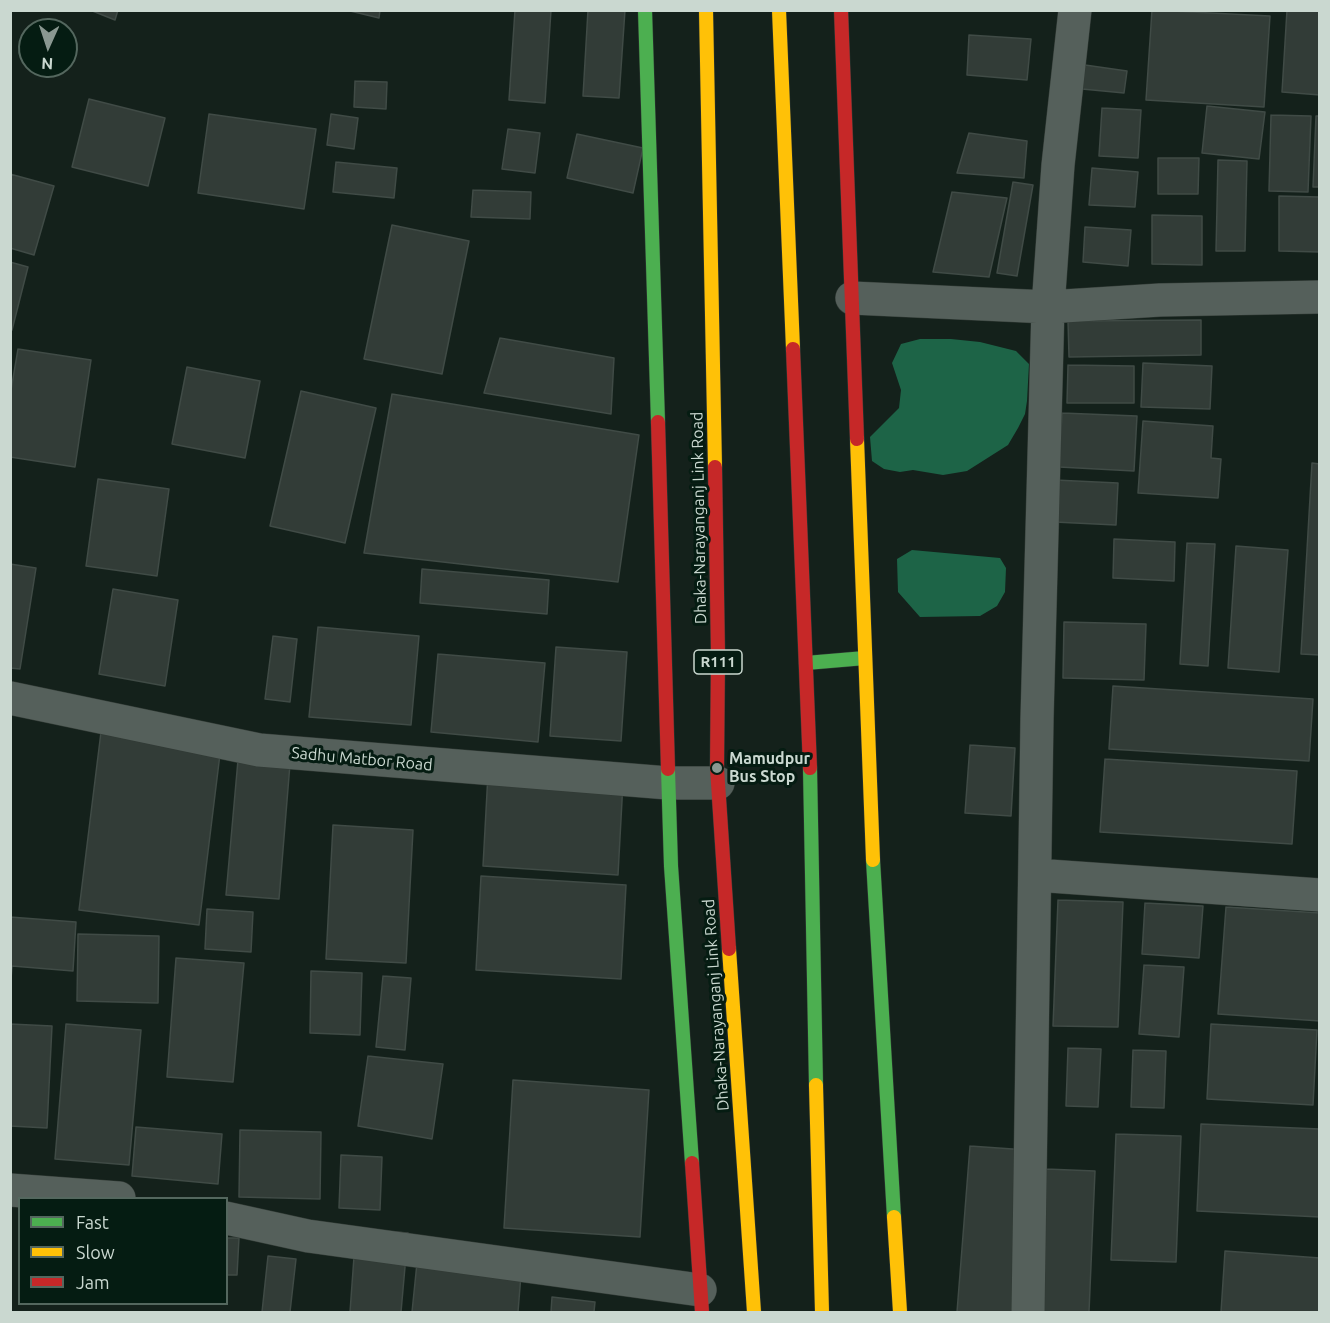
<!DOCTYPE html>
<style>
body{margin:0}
#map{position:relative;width:1330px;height:1323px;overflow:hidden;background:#14211b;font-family:Ubuntu,sans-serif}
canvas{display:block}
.frame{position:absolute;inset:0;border:12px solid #cad8d0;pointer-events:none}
.legend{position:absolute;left:18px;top:1197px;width:210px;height:108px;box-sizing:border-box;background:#051c12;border:2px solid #54675e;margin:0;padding:8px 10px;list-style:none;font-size:18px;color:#cad8d0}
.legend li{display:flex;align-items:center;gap:12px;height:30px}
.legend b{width:30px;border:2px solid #54675e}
.north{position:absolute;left:18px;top:18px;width:60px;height:60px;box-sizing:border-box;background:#051c12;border:2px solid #54675e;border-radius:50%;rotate:183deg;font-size:16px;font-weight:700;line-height:24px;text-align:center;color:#cad8d0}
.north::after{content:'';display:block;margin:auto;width:21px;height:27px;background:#8a9891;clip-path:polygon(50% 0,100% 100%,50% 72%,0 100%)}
</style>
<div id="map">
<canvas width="1330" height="1323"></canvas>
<div class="frame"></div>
<ul class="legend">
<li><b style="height:8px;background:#4caf50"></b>Fast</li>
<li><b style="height:8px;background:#ffc107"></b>Slow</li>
<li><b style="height:8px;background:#c62828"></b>Jam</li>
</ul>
<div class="north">N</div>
</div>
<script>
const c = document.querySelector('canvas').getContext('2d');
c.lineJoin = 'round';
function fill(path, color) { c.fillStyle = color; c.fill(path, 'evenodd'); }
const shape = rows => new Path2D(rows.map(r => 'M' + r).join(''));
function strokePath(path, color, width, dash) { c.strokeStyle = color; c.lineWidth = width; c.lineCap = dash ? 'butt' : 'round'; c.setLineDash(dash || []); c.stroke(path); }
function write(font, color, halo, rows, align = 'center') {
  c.font = font + ' Ubuntu,sans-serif'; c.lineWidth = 6; c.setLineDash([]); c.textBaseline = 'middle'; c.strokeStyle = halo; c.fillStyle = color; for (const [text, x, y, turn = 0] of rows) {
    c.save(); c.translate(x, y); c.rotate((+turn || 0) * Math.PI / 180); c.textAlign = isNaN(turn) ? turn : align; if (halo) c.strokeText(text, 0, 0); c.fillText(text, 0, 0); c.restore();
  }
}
const water = shape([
 [920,339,951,339,980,342,1016,351,1029,364,1027,401,1025,414,1018,428,1008,445,967,471,943,475,913,470,900,472,884,469,872,461,870,437,899,408,901,390,892,363,901,344],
 [912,550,1000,558,1006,568,1005,592,997,606,980,616,920,617,898,592,897,559]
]);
const building = shape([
 [90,10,118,10,115,20,90,10],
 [346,10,380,10,379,18,346,10],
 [515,10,551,10,545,103,509,100,515,10],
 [588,10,625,10,619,98,583,96,588,10],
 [1152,10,1270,16,1264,107,1146,100,1152,10],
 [1287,10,1320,10,1320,95,1282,92,1287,10],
 [969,35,1031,39,1027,80,967,75,969,35],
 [1085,65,1127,71,1124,93,1082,89,1085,65],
 [355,81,387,82,386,109,354,107,355,81],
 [89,99,165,118,148,186,72,167,89,99],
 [1207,106,1265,112,1259,159,1202,153,1207,106],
 [1102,108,1141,110,1138,158,1099,156,1102,108],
 [209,114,316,129,304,209,198,193,209,114],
 [331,114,358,118,354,149,327,145,331,114],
 [1271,115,1311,116,1308,192,1269,191,1271,115],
 [1316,116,1320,116,1320,187,1313,187,1316,116],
 [508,129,540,133,535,173,502,169,508,129],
 [969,133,1027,141,1024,178,957,173,969,133],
 [577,134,643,148,633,193,567,178,577,134],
 [1158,158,1199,158,1198,194,1158,194,1158,158],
 [1218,160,1247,161,1245,251,1216,251,1218,160],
 [336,162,397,168,394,198,333,192,336,162],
 [1092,168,1138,172,1135,207,1089,205,1092,168],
 [10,174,54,186,34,255,10,248,10,174],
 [1013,182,1033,185,1017,276,997,273,1013,182],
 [473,190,531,192,530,219,471,217,473,190],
 [952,192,1007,198,989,277,933,272,952,192],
 [1279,196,1320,197,1320,252,1279,251,1279,196],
 [1152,215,1202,216,1202,265,1152,264,1152,215],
 [392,225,469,241,442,374,364,359,392,225],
 [1085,227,1131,230,1128,266,1083,262,1085,227],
 [10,262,28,267,12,330,10,330,10,262],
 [1201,320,1201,355,1069,357,1068,321,1201,320],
 [500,338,614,358,611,414,484,393,500,338],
 [18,349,91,360,75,467,10,457,10,396,18,349],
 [1143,363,1212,366,1210,409,1141,407,1143,363],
 [1068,365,1134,366,1134,403,1067,403,1068,365],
 [187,367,260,381,245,458,172,444,187,367],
 [301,391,376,408,345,543,270,526,301,391],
 [392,394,639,435,618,582,364,553,392,394],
 [1062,413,1137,416,1134,471,1059,467,1062,413],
 [1143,421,1213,426,1211,458,1221,459,1218,498,1138,493,1143,421],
 [1312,463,1320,464,1320,655,1301,654,1312,463],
 [98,479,169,489,157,576,86,566,98,479],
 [1055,480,1118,483,1116,525,1054,522,1055,480],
 [1114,539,1175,542,1174,581,1113,578,1114,539],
 [1187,543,1215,544,1208,666,1180,664,1187,543],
 [1236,546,1288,550,1279,672,1228,668,1236,546],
 [10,564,36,568,20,669,10,668,10,564],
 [422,569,549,580,547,614,420,603,422,569],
 [113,589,178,600,165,686,99,674,113,589],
 [1064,622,1146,624,1144,680,1063,678,1064,622],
 [318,627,419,636,411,725,309,717,318,627],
 [273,636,297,639,290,702,265,699,273,636],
 [556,647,627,652,621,741,550,736,556,647],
 [438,654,545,663,538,742,431,732,438,654],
 [1113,686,1313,699,1309,761,1109,749,1113,686],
 [101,732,221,746,199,925,79,910,101,732],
 [970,745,1015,748,1011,816,965,813,970,745],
 [1105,759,1297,771,1292,844,1100,832,1105,759],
 [238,760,290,764,279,899,226,895,238,760],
 [488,774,623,782,618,875,483,866,488,774],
 [333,825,413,830,406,963,326,959,333,825],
 [481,876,626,885,621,979,476,970,481,876],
 [1058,900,1123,902,1118,1027,1053,1026,1058,900],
 [1145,903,1203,906,1199,958,1142,954,1145,903],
 [1226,907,1320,913,1320,1021,1218,1014,1226,907],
 [207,909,253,912,251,952,205,949,207,909],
 [10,917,76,922,73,971,12,966,10,993,10,917],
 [78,934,159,936,158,1003,77,1001,78,934],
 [176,958,244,963,233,1082,167,1077,176,958],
 [1144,965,1184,967,1179,1037,1139,1034,1144,965],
 [311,971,362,973,360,1035,310,1033,311,971],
 [383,976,411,978,405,1050,376,1047,383,976],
 [10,1024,52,1026,47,1128,10,1126,10,1024],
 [66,1024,141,1030,129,1165,55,1159,66,1024],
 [1211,1024,1317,1030,1313,1105,1207,1099,1211,1024],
 [1068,1048,1101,1049,1098,1107,1066,1106,1068,1048],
 [1133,1050,1166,1051,1164,1108,1131,1107,1133,1050],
 [368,1056,443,1064,432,1139,358,1126,368,1056],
 [513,1080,649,1090,640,1237,504,1228,513,1080],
 [1201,1124,1320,1129,1320,1217,1197,1211,1201,1124],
 [136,1127,222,1134,218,1184,132,1176,136,1127],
 [240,1130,321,1132,320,1199,239,1197,240,1130],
 [1116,1134,1181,1136,1176,1262,1111,1260,1116,1134],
 [970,1146,1027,1150,1014,1312,957,1312,970,1146],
 [341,1155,382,1157,380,1210,339,1208,341,1155],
 [1046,1169,1095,1171,1089,1312,1040,1312,1046,1169],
 [356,1229,408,1233,401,1312,350,1312,356,1229],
 [226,1238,239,1238,237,1275,226,1275,226,1238],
 [1225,1251,1320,1258,1320,1312,1221,1312,1225,1251],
 [418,1253,522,1262,518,1312,412,1312,418,1253],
 [268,1256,296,1259,290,1312,262,1312,268,1256],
 [552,1297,595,1302,594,1312,551,1312,552,1297]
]);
const street = shape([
 [852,298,1048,307,1160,300,1320,297],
 [10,698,259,750,668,783,718,783],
 [1035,875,1320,895],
 [10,1190,119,1198],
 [226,1218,308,1236,700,1290],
 [1028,1312,1037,719,1048,307,1058,165,1075,10]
]);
const fast = shape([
 [645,10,658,422],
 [806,663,865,658],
 [810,768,816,1085],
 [668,769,671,866,692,1163],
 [873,860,894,1217]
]);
const slow = shape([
 [706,10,715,467],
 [779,10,793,349],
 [857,439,873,860],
 [729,949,754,1312],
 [816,1085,822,1312],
 [894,1217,900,1312]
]);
const jam = shape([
 [841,10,857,439],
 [793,349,810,768],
 [658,422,668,769],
 [715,467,718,655,717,768,729,949],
 [692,1163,702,1312]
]);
const markers = [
 [717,768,6,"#8a9891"]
];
const shields = [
 [718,662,48]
];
const shieldNames = [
 ["R111",718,662]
];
const streetNames = [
 ["Dhaka-Narayanganj Link Road",699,518,-91],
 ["Sadhu Matbor Road",362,759,5],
 ["Dhaka-Narayanganj Link Road",716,1005,-94]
];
const poiNames = [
 ["Mamudpur",729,759],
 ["Bus Stop",729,777]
];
fill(water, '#1d6447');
fill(building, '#323c37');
strokePath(building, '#404b46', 1.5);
strokePath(street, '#323b36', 34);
strokePath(fast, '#323b36', 15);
strokePath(slow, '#323b36', 15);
strokePath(jam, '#323b36', 15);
strokePath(street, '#55605b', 33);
strokePath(fast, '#4caf50', 14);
strokePath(slow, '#ffc107', 14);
strokePath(jam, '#c62828', 14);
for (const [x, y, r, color] of markers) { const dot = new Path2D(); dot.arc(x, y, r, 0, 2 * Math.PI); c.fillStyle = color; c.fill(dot); strokePath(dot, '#051c12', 2); }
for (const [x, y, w] of shields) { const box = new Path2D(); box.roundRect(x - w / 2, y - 12, w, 24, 4.5); c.fillStyle = '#051c12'; c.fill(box); strokePath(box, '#cad8d0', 1.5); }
write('bold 15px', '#cad8d0', null, shieldNames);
write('16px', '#cad8d0', '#051c12', streetNames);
write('bold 16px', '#cad8d0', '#051c12', poiNames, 'left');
</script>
